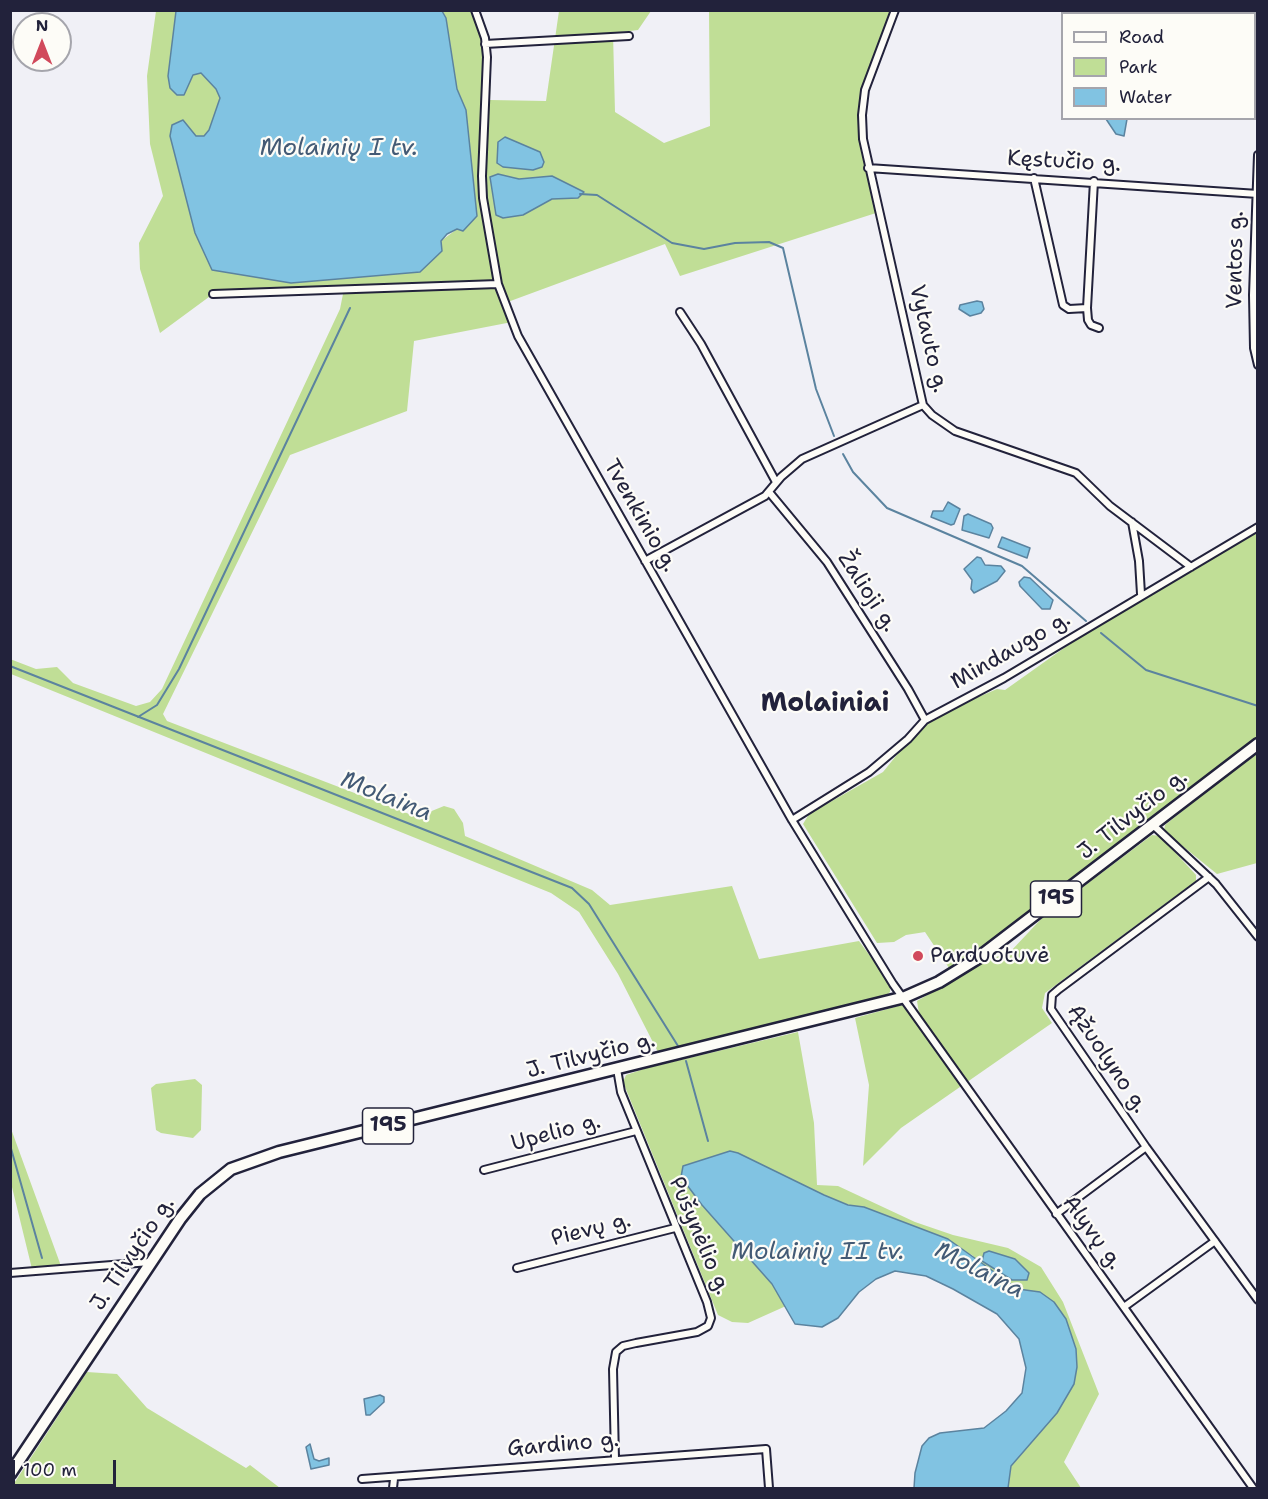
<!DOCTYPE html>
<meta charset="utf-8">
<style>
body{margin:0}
#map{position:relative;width:1268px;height:1499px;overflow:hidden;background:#f0f0f6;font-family:"Shantell Sans",sans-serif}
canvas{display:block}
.frame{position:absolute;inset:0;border:12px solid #22223b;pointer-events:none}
.legend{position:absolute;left:1061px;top:12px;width:195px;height:108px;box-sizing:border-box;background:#fdfcf7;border:2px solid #a5a5ac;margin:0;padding:8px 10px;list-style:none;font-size:18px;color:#22223b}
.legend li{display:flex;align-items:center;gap:12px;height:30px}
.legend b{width:30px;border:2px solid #a5a5ac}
.north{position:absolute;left:12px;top:12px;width:60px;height:60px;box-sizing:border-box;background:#fdfcf7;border:2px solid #a5a5ac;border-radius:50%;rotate:0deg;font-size:16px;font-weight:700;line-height:24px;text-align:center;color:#22223b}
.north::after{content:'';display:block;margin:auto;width:21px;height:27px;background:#d1495b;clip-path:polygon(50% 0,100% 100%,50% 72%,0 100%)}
.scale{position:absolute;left:12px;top:1460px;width:104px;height:27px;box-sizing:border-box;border:3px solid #22223b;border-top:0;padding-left:8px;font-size:18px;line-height:21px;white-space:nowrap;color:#22223b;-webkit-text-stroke:4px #fdfcf7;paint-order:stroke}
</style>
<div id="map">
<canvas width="1268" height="1499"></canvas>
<div class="frame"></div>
<ul class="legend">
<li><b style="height:8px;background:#fdfcf7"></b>Road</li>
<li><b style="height:16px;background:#c0de96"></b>Park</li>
<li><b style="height:16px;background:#81c3e2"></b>Water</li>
</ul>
<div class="north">N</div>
<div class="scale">100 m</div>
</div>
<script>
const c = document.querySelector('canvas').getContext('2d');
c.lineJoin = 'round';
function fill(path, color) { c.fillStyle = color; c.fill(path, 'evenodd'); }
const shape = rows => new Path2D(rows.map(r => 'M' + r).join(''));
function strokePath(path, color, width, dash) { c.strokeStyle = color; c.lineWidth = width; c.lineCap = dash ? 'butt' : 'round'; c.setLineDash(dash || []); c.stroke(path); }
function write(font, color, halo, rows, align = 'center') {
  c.font = font + ' "Shantell Sans",sans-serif'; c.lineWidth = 4.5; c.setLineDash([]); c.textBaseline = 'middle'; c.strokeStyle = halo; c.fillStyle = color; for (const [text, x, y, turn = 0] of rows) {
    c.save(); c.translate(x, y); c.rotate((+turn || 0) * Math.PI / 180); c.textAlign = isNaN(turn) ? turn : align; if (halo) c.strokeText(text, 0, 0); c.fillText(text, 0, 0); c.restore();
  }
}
const green = shape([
 [156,11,176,11,168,76,201,73,216,89,220,98,209,130,204,136,170,136,195,233,291,283,420,272,441,241,457,229,466,110,457,89,446,18,442,11,475,11,481,20,482,18,491,49,490,100,546,101,559,11,893,11,862,94,862,146,876,213,680,276,665,244,505,303,512,322,414,341,407,411,290,455,163,714,167,721,417,817,444,806,454,809,463,823,465,836,592,890,610,905,732,886,759,959,859,941,890,983,890,992,884,998,659,1054,618,974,579,912,551,893,11,674,10,659,36,669,57,667,73,683,136,706,150,702,162,689,340,309,344,289,213,294,160,333,140,269,139,243,163,196,150,144,147,76],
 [651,11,709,12,710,126,664,143,615,112,613,33,638,30],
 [1257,532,1257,737,951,971,925,932,906,935,894,942,877,943,803,824,809,814,883,772,925,720,997,689,1005,690,1088,631],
 [1257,751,1257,863,1217,874,1164,831,1165,825],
 [1152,835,1160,836,1196,875,1196,881,1045,993,1042,1008,1052,1023,901,1128,863,1166,869,1085,855,1018,902,1005,910,1011,956,1072,919,1013,917,1001,988,960,1010,952,1043,917],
 [798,1032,814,1123,817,1185,838,1186,915,1222,953,1235,1008,1248,1041,1267,1063,1302,1099,1394,1064,1462,1081,1488,1008,1488,1011,1466,1057,1413,1074,1384,1077,1367,1040,1292,1018,1289,981,1265,972,1255,824,1195,738,1153,730,1151,683,1166,681,1177,702,1205,772,1284,786,1306,748,1323,732,1322,718,1315,623,1082,626,1075,647,1068],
 [195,1079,202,1085,201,1130,193,1138,161,1133,156,1130,151,1088,156,1084],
 [10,1126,61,1266,32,1269,11,1183],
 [87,1372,117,1374,147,1408,246,1468,250,1465,280,1488,11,1488]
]);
const water = shape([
 [176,11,442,11,446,18,457,89,466,110,477,216,463,231,457,229,447,234,441,241,442,251,420,272,291,283,212,270,195,233,170,136,172,125,183,120,196,136,204,136,209,130,220,98,216,89,201,73,193,75,184,95,177,95,170,88,168,76,176,11],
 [1106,119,1127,119,1124,136,1116,134,1106,119],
 [505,137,540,152,544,162,542,167,533,170,503,167,497,163,498,142,505,137],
 [498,174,519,179,552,176,584,192,578,198,552,199,523,215,503,218,496,215,490,177,498,174],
 [977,301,982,302,984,309,981,313,970,316,959,309,960,305,977,301],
 [948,502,960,509,954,524,951,525,931,517,933,511,943,511,948,502],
 [968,514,991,524,993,528,989,538,962,530,964,516,968,514],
 [1002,537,1030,548,1027,558,998,547,1002,537],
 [977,557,981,558,985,565,1001,566,1005,571,997,581,974,593,971,589,972,580,964,569,977,557],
 [1024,577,1030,578,1053,600,1050,609,1042,609,1020,586,1019,582,1024,577],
 [730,1151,738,1153,824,1195,848,1205,864,1207,948,1239,1018,1289,1040,1292,1054,1302,1066,1319,1076,1349,1077,1367,1074,1384,1057,1413,1011,1466,1008,1488,914,1488,915,1473,922,1446,929,1438,940,1433,984,1428,1006,1411,1022,1393,1026,1368,1019,1339,997,1314,953,1289,926,1276,895,1271,876,1279,859,1292,838,1318,822,1327,795,1324,772,1284,702,1205,681,1177,683,1166,730,1151],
 [989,1251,1015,1259,1029,1273,1027,1280,1012,1280,982,1261,984,1253,989,1251],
 [380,1395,384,1397,384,1402,370,1415,366,1415,364,1399,380,1395],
 [310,1444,314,1459,319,1461,329,1458,329,1465,311,1469,306,1447,310,1444]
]);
const stream = shape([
 [580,194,597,195,672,243,704,249,735,243,769,242,783,248,816,389,834,436],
 [843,454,853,472,887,508,1022,566,1086,621],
 [1101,633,1146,670,1258,706],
 [10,666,572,888,589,904,678,1046],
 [138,717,157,705,179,669,350,308],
 [686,1061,708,1141],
 [10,1145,42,1258]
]);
const minor = shape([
 [475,10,485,38,487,57,482,176,483,198,498,284,518,336,792,820,893,984,1253,1488],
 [895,10,865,90,862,115,863,139,923,405,932,415,955,431,1076,473,1110,506,1191,567],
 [1106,10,1114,14],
 [485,44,629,36],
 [1254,49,1258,49],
 [1258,155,1253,295,1254,348,1258,365],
 [868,168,1258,194],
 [1034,178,1063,305,1069,309,1087,308],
 [1094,181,1087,308,1088,320,1091,325,1099,328],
 [213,294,498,284],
 [680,312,701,344,776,482],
 [769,492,827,562,908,689,925,720],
 [1132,522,1139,561,1141,594],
 [645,561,765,496,781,477,802,459,923,405],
 [792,820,869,772,908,739,925,720,1004,678,1258,527],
 [1153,825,1216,884,1258,937],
 [1209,877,1059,989,1052,995,1051,1009,1146,1147,1258,1300],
 [484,1170,636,1131],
 [1056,1214,1146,1147],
 [517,1268,675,1228],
 [10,1273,150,1262],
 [1124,1307,1215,1241],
 [615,1459,613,1369,616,1352,623,1346,636,1343,697,1332,708,1326,711,1318,707,1302,621,1092,617,1069],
 [362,1479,766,1449,769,1488],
 [393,1488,394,1479]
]);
const primary = shape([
 [10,1474,180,1219,200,1194,231,1169,279,1152,905,997,939,982,978,958,1258,744]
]);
const markers = [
 [918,956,6,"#d1495b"]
];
const shields = [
 [1056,899,51],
 [388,1126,51]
];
const shieldNames = [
 ["195",1056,899],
 ["195",388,1126]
];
const streetNames = [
 ["Kęstučio g.",1064,162,3],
 ["Ventos g.",1236,260,-89],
 ["Vytauto g.",928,339,77],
 ["Tvenkinio g.",640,516,60],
 ["Žalioji g.",867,592,57],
 ["Mindaugo g.",1011,651,-30],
 ["J. Tilvyčio g.",1133,815,-38],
 ["J. Tilvyčio g.",591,1056,-14],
 ["Ąžuolyno g.",1107,1059,56],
 ["Upelio g.",556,1133,-15],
 ["Pievų g.",591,1230,-14],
 ["Alyvų g.",1092,1233,54],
 ["Pušynėlio g.",699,1236,67],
 ["J. Tilvyčio g.",133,1254,-56],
 ["Gardino g.",563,1445,-5]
];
const poiNames = [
 ["Parduotuvė",930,956]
];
const waterNames = [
 ["Molainių I tv.",339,149],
 ["Molaina",386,797,22],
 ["Molainių II tv.",818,1253],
 ["Molaina",979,1271,27]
];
const quarterNames = [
 ["Molainiai",825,704]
];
fill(green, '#c0de96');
fill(water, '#81c3e2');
strokePath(water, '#5b839f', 1.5);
strokePath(stream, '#5b839f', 2);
strokePath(minor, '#22223b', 10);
strokePath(primary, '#22223b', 15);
strokePath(minor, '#fdfcf7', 6);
strokePath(primary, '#fdfcf7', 10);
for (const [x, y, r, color] of markers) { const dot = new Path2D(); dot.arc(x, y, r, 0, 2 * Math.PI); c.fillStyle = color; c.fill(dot); strokePath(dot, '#fdfcf7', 2); }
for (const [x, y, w] of shields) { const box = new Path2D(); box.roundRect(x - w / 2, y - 18, w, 36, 4.5); c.fillStyle = '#fdfcf7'; c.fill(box); strokePath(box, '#22223b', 1.5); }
write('bold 21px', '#22223b', null, shieldNames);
write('22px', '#22223b', '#fdfcf7', streetNames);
write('22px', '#22223b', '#fdfcf7', poiNames, 'left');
write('italic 24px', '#435a75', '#fdfcf7', waterNames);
write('bold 26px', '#22223b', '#fdfcf7', quarterNames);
</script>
